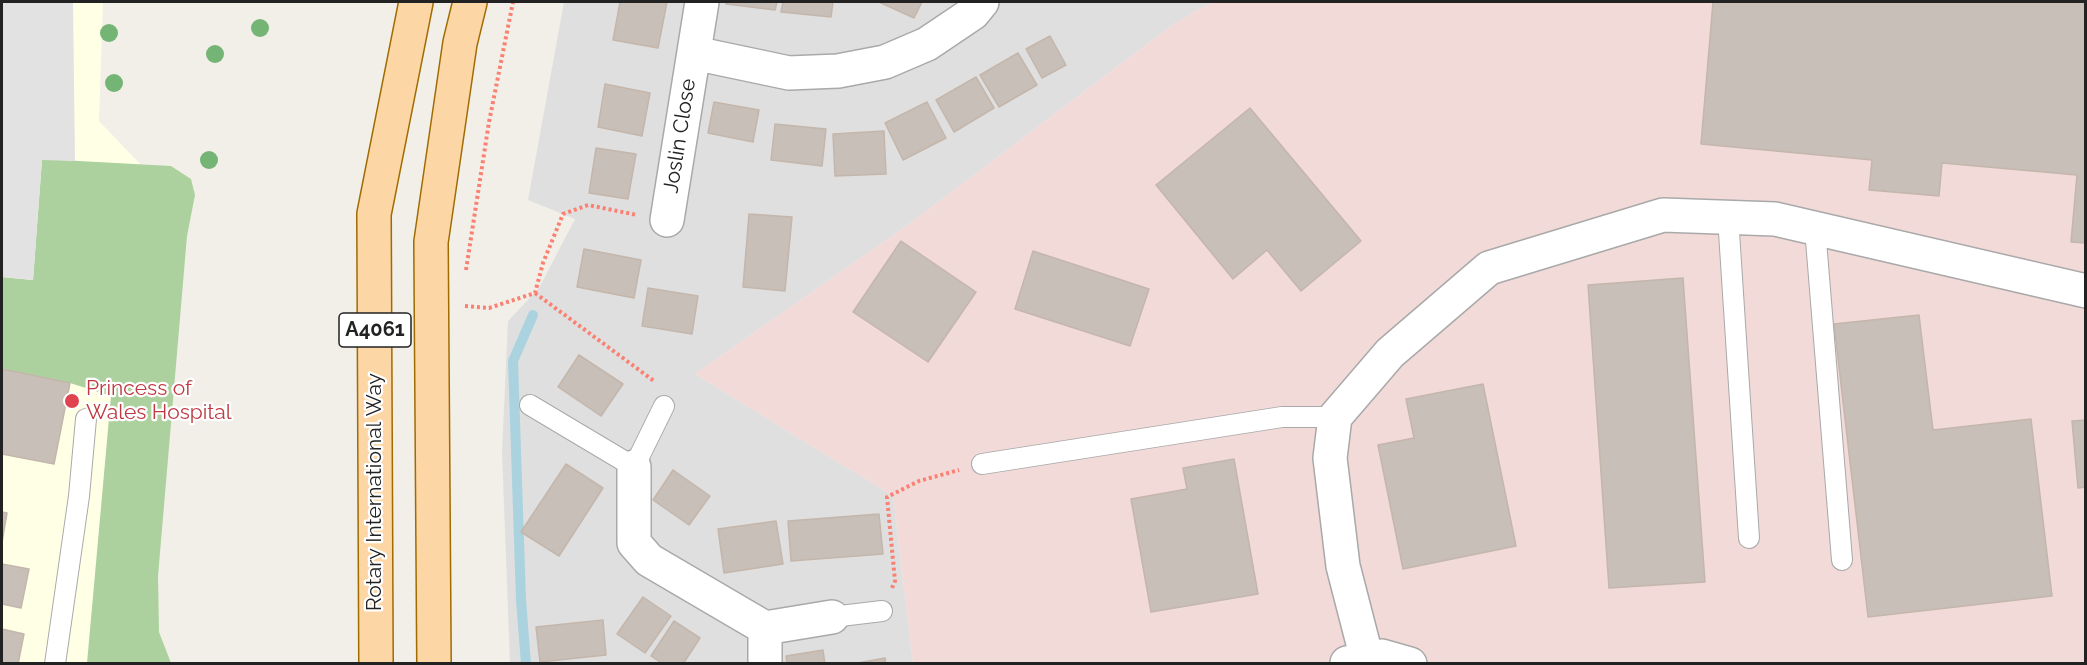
<!DOCTYPE html>
<style>
body{margin:0}
#map{position:relative;width:2087px;height:665px;overflow:hidden;background:#f2efe9;font-family:Raleway,sans-serif}
canvas{display:block}
.frame{position:absolute;inset:0;border:3px solid #222;pointer-events:none}
</style>
<div id="map">
<canvas width="2087" height="665"></canvas>
<div class="frame"></div>
</div>
<script>
const c = document.querySelector('canvas').getContext('2d');
c.lineJoin = 'round';
function fill(path, color) { c.fillStyle = color; c.fill(path, 'evenodd'); }
const shape = rows => new Path2D(rows.map(r => 'M' + r).join(''));
function strokePath(path, color, width, dash) { c.strokeStyle = color; c.lineWidth = width; c.lineCap = dash ? 'butt' : 'round'; c.setLineDash(dash || []); c.stroke(path); }
function write(font, color, halo, rows, align = 'center') {
  c.font = font + ' Raleway,sans-serif'; c.lineWidth = 4.5; c.setLineDash([]); c.textBaseline = 'middle'; c.strokeStyle = halo; c.fillStyle = color; for (const [text, x, y, turn = 0] of rows) {
    c.save(); c.translate(x, y); c.rotate((+turn || 0) * Math.PI / 180); c.textAlign = isNaN(turn) ? turn : align; if (halo) c.strokeText(text, 0, 0); c.fillText(text, 0, 0); c.restore();
  }
}
const residential = shape([
 [564,2,1212,2,1175,23,909,224,695,374,893,496,913,663,510,663,502,452,508,321,539,288,575,219,528,200]
]);
const commercial = shape([
 [1212,2,2085,2,2085,663,913,663,893,496,695,374,909,224,1175,23]
]);
const education = shape([
 [2,2,103,2,99,121,140,164,146,637,164,663,2,663]
]);
const forest = shape([
 [42,159,171,166,191,179,195,195,187,236,158,576,159,632,171,663,87,663,111,396,70,383,2,369,2,277,33,280]
]);
const parking = shape([
 [2,2,73,2,75,161,42,160,33,280,2,277]
]);
const stream = shape([
 [526,664,521,600,513,361,533,315]
]);
const building = shape([
 [620,2,667,2,658,48,613,40,620,2],
 [726,2,777,2,775,10,726,4,726,2],
 [783,2,833,2,831,17,781,12,783,2],
 [879,2,922,2,914,18,879,2],
 [1713,2,2086,2,2086,243,2071,242,2077,175,1942,163,1939,196,1869,190,1872,160,1701,144,1713,2],
 [1050,36,1066,65,1042,78,1026,49,1050,36],
 [1018,53,1037,85,999,107,980,75,1018,53],
 [976,77,994,108,954,132,936,100,976,77],
 [605,84,650,93,642,136,598,127,605,84],
 [714,102,759,110,753,142,708,133,714,102],
 [927,102,946,138,903,160,885,123,927,102],
 [1250,108,1361,241,1301,291,1267,250,1233,279,1156,185,1250,108],
 [775,124,826,129,822,166,771,160,775,124],
 [884,131,886,174,835,176,833,134,884,131],
 [596,148,636,154,628,199,589,193,596,148],
 [749,214,792,217,785,291,743,287,749,214],
 [901,241,976,292,928,362,853,312,901,241],
 [584,249,641,260,634,298,577,287,584,249],
 [1033,251,1149,289,1130,346,1015,309,1033,251],
 [1683,278,1705,582,1609,588,1588,285,1683,278],
 [648,288,698,296,692,334,642,326,648,288],
 [1919,315,1933,430,2031,419,2052,596,1868,617,1834,324,1919,315],
 [579,355,623,384,601,416,558,387,579,355],
 [2,369,70,383,54,464,2,454,2,369],
 [1483,384,1516,546,1403,569,1378,445,1414,438,1406,399,1483,384],
 [2086,420,2086,487,2078,488,2072,421,2086,420],
 [1234,459,1258,594,1151,612,1131,499,1187,489,1183,468,1234,459],
 [566,464,603,488,559,556,521,532,566,464],
 [673,470,710,496,689,525,653,500,673,470],
 [2,512,7,513,2,542,2,512],
 [879,514,883,554,791,561,788,521,879,514],
 [776,521,783,564,724,573,718,529,776,521],
 [2,564,29,569,21,608,2,604,2,564],
 [643,597,671,616,645,653,617,634,643,597],
 [603,620,606,655,540,662,536,627,603,620],
 [674,621,700,638,683,664,663,664,651,656,674,621],
 [2,629,24,634,18,664,2,664,2,629],
 [823,650,825,664,787,664,786,656,823,650],
 [885,658,886,664,852,664,885,658]
]);
const path = shape([
 [466,270,489,122,513,2],
 [535,293,654,381],
 [465,306,489,308,535,293,543,263,563,214,588,205,637,215],
 [892,588,895,581,887,497,919,481,959,470]
]);
const lane = shape([
 [1728,217,1749,538],
 [1815,228,1842,560],
 [530,405,634,467,664,406],
 [982,464,1282,417,1335,417],
 [832,617,882,611],
 [55,664,79,496,86,419]
]);
const street = shape([
 [694,53,789,73,838,71,885,62,927,44,973,13,982,2],
 [667,220,702,2],
 [634,467,634,543,649,560,765,628,765,664],
 [765,628,832,617],
 [1367,659,1343,566,1330,458,1335,417,1390,353,1489,268,1663,215,1775,219,2086,291],
 [1347,663,1382,656,1410,664]
]);
const primary = shape([
 [376,664,374,214,416,2],
 [434,664,431,242,460,43,470,2]
]);
const trees = [
 [260,28],
 [109,33],
 [215,54],
 [114,83],
 [209,160]
];
const markers = [
 [72,401,8,"#e0444e"]
];
const shields = [
 [375,330,72]
];
const shieldNames = [
 ["A4061",375,330]
];
const streetNames = [
 ["Joslin Close",680,136,-81],
 ["Rotary International Way",375,492,-90]
];
const healthNames = [
 ["Princess of",86,389],
 ["Wales Hospital",86,413]
];
fill(residential, '#e0dfdf');
fill(commercial, '#f2dad9');
fill(education, '#ffffe5');
fill(forest, '#add19e');
fill(parking, '#e2e2e2');
strokePath(stream, '#aad3df', 10);
fill(building, '#c7bfb8');
strokePath(building, '#c4b6ab', 1.5);
strokePath(lane, '#a9a9a9', 22);
strokePath(street, '#a9a9a9', 36);
strokePath(primary, '#a06b00', 36);
strokePath(path, '#fa8072', 4, [3, 3]);
strokePath(lane, '#fff', 20);
strokePath(street, '#fff', 33);
strokePath(primary, '#fcd6a4', 33);
c.fillStyle = '#74b475';
for (const [x, y] of trees) { c.beginPath(); c.arc(x, y, 9, 0, 2 * Math.PI); c.fill(); }
for (const [x, y, r, color] of markers) { const dot = new Path2D(); dot.arc(x, y, r, 0, 2 * Math.PI); c.fillStyle = color; c.fill(dot); strokePath(dot, '#fff', 2); }
for (const [x, y, w] of shields) { const box = new Path2D(); box.roundRect(x - w / 2, y - 17, w, 34, 4.5); c.fillStyle = '#fff'; c.fill(box); strokePath(box, '#222', 1.5); }
write('bold 20px', '#222', null, shieldNames);
write('21px', '#222', '#fff', streetNames);
write('21px', '#be3a42', '#fff', healthNames, 'left');
</script>
